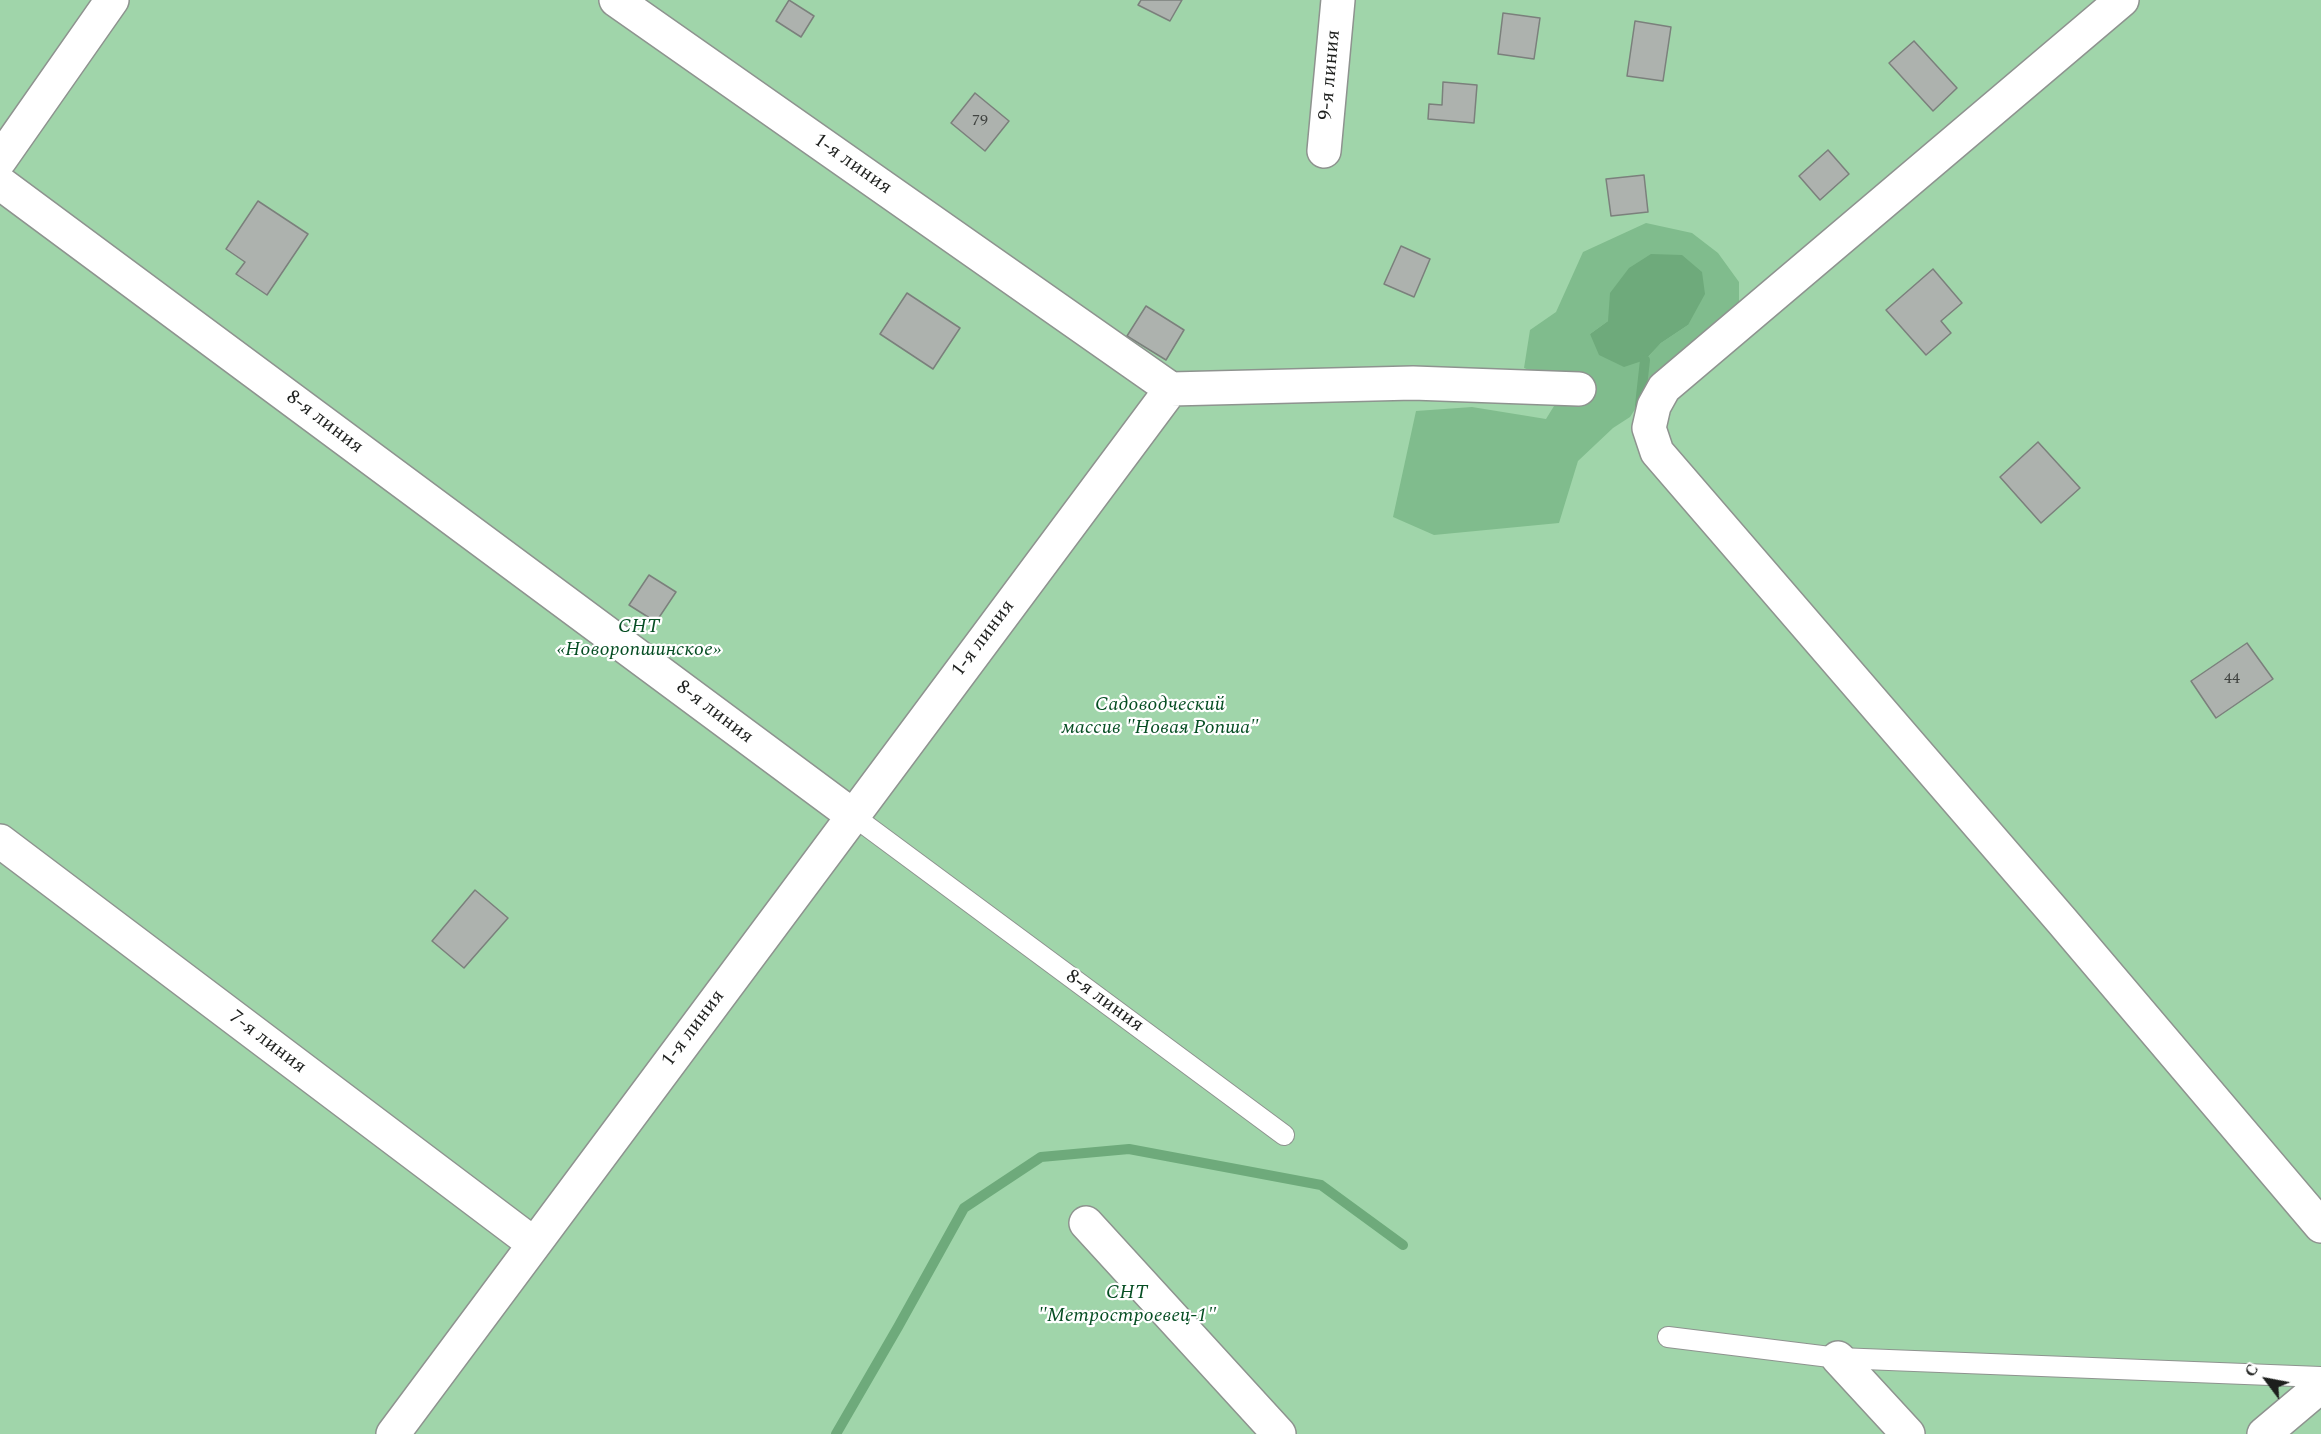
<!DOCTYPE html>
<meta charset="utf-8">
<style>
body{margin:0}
#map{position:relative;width:2321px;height:1434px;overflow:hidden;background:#dbe0dc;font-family:Spectral,serif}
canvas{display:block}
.north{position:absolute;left:2237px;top:1350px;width:60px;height:60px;-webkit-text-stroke:4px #fff;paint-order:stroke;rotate:302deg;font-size:16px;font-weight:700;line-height:24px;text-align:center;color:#1d1f1d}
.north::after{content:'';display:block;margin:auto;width:21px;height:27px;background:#1d1f1d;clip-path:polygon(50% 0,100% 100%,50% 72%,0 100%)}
</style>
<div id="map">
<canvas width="2321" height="1434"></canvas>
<div class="north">С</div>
</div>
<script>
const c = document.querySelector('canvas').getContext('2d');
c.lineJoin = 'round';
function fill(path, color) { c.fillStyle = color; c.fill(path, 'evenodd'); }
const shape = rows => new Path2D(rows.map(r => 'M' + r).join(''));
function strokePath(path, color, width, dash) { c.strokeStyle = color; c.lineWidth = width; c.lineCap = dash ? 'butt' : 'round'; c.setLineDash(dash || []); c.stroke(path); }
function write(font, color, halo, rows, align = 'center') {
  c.font = font + ' Spectral,serif'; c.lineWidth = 4.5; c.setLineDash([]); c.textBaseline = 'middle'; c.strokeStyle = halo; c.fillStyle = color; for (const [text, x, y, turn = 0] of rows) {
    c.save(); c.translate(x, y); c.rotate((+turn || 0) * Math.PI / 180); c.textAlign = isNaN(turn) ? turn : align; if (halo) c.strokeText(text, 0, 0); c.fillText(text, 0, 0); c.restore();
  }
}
const green = shape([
 [0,0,2321,0,2321,1434,0,1434]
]);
const forest = shape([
 [1646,223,1692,233,1718,253,1739,282,1739,306,1652,383,1630,417,1613,428,1578,461,1559,523,1434,535,1393,517,1416,411,1472,407,1546,419,1567,385,1524,368,1530,330,1556,312,1583,252],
 [1608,321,1688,325,1661,343,1645,360,1590,334]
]);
const water = shape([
 [1651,254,1682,255,1702,272,1705,294,1688,325,1661,343,1645,360,1624,367,1599,355,1590,334,1608,321,1610,293,1629,268]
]);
const stream = shape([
 [1640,405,1645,360],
 [836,1434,898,1327,964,1208,1041,1157,1129,1149,1321,1185,1403,1245]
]);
const building = shape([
 [789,0,814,16,801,37,776,21,789,0],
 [1141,0,1182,0,1170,21,1138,5,1141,0],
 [1503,13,1540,18,1534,59,1498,54,1503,13],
 [1635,21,1671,27,1663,81,1627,76,1635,21],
 [1914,41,1957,88,1933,111,1889,63,1914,41],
 [1443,82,1477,85,1474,123,1428,119,1429,104,1442,105,1443,82],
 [975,93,1009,121,985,151,951,123,975,93],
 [1828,150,1849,174,1820,200,1799,176,1828,150],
 [1644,175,1648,212,1611,216,1606,179,1644,175],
 [258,201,308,234,267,295,236,274,245,262,226,249,258,201],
 [1401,246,1430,259,1414,297,1384,284,1401,246],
 [1933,269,1962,303,1941,321,1951,333,1926,355,1886,310,1933,269],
 [907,293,960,328,933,369,880,334,907,293],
 [1146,306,1184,330,1166,360,1127,336,1146,306],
 [2038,442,2080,488,2041,523,2000,477,2038,442],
 [649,575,676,592,656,622,629,605,649,575],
 [2247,643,2273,679,2216,718,2191,681,2247,643],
 [475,890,508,918,464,968,432,941,475,890]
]);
const lane = shape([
 [852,815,1284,1135],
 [1668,1337,1838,1358,2321,1377]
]);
const street = shape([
 [616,0,1171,389],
 [2122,0,1664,388,1654,406,1649,428,1657,452,2062,921,2321,1226],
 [1324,151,1338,0],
 [0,160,112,0],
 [0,183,852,815],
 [1171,389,1413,383,1579,389],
 [0,841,534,1244],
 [1086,1223,1279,1434],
 [1838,1358,1908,1434],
 [393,1434,1171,389],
 [2264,1434,2321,1386]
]);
const numberNames = [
 ["79",980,122],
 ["44",2232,680]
];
const streetNames = [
 ["9-я линия",1331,75,-85],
 ["1-я линия",852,165,35],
 ["8-я линия",324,423,37],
 ["1-я линия",984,639,-53],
 ["8-я линия",714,713,37],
 ["8-я линия",1104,1002,36],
 ["1-я линия",694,1029,-53],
 ["7-я линия",267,1043,37]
];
const parkNames = [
 ["СНТ",639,628],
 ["«Новоропшинское»",639,651],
 ["Садоводческий",1160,706],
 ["массив \"Новая Ропша\"",1160,729],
 ["СНТ",1127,1294],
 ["\"Метростроевец-1\"",1127,1317]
];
fill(green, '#a0d5aa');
fill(forest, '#80bc8d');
fill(water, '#6eaa7b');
strokePath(stream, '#6eaa7b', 10);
fill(building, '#adb2ae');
strokePath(building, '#7b807c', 1.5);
strokePath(lane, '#8e938f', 22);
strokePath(street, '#8e938f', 36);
strokePath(lane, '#fff', 20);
strokePath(street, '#fff', 33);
write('16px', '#414441', null, numberNames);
write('20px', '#1d1f1d', '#fff', streetNames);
write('italic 20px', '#064e23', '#fff', parkNames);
</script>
